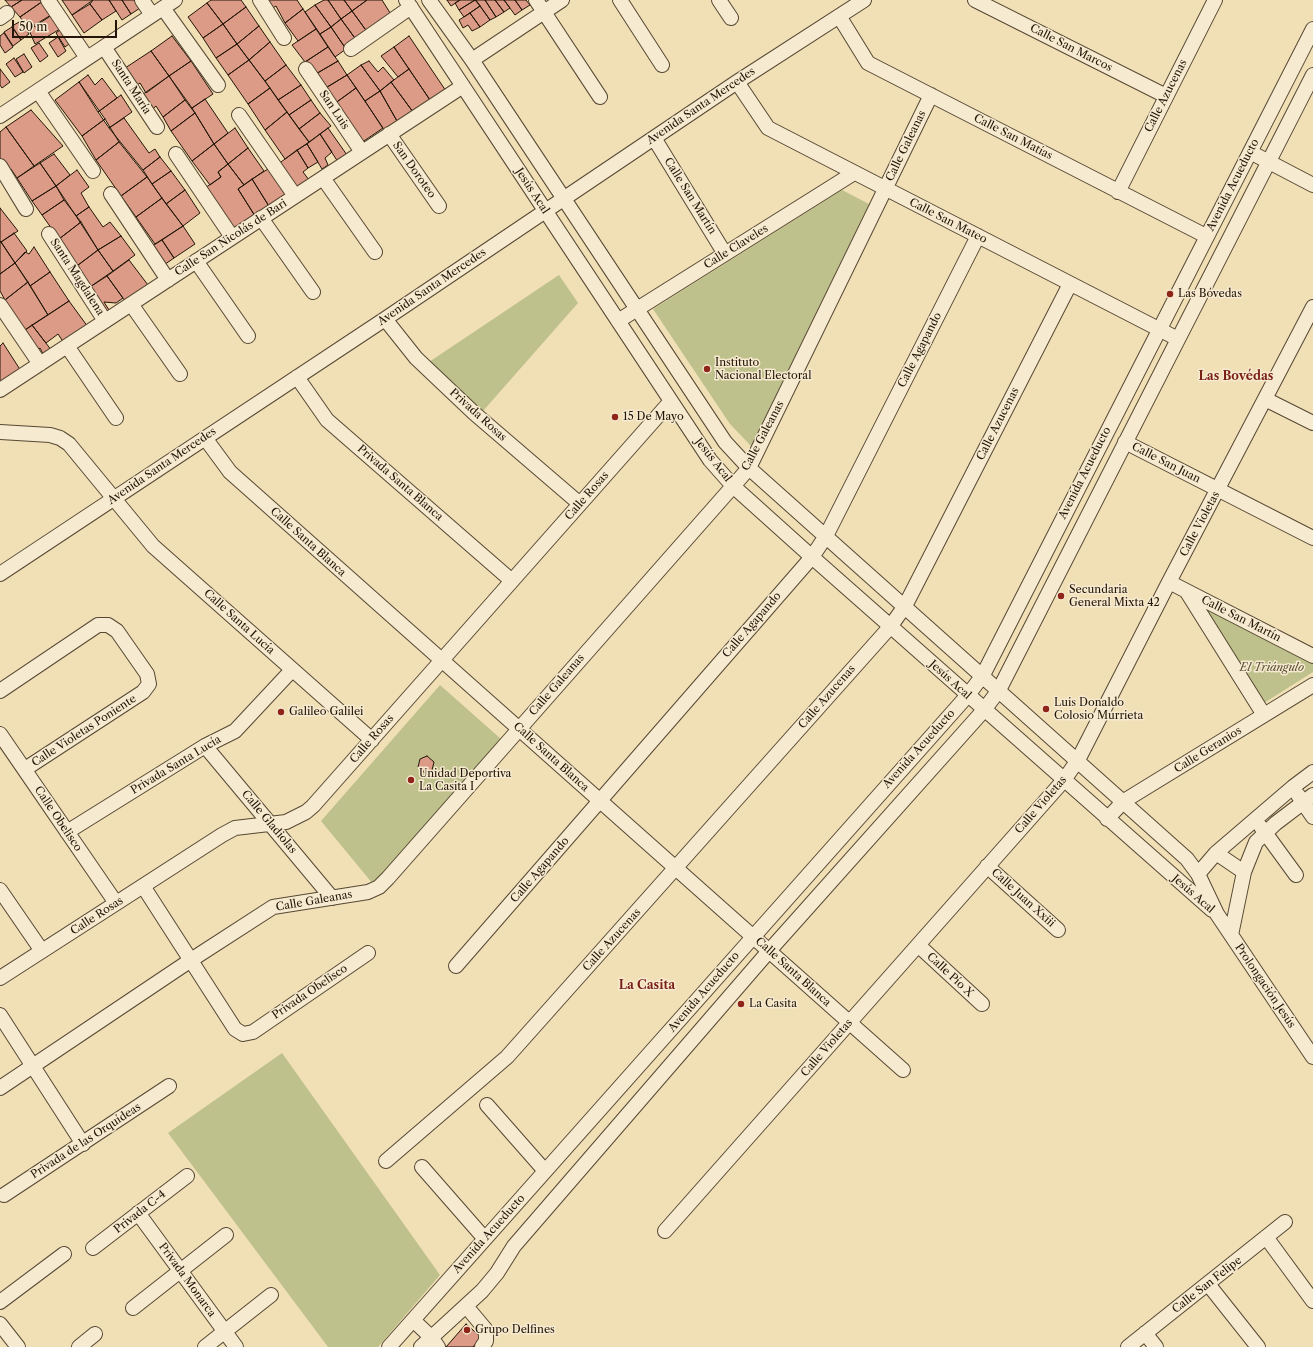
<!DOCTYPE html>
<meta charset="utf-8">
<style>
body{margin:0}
#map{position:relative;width:1313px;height:1347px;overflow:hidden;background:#f1dfb6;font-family:"Libre Caslon Text",serif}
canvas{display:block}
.scale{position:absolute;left:12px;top:20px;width:105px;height:18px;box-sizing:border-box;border:2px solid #231507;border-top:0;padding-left:5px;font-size:12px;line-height:14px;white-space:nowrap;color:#231507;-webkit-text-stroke:3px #f6ead0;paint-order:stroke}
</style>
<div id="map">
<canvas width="1313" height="1347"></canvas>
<div class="scale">50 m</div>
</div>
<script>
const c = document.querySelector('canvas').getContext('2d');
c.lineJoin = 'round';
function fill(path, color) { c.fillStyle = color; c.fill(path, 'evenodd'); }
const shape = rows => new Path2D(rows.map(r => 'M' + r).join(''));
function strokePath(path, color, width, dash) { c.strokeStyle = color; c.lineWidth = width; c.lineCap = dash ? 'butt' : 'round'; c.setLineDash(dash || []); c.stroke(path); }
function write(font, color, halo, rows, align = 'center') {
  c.font = font + ' "Libre Caslon Text",serif'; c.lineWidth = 3; c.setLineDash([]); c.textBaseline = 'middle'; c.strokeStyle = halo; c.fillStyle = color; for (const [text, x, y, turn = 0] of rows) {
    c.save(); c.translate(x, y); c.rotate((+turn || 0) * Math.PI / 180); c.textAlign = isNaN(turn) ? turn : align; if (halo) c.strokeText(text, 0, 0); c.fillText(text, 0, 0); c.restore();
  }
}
const green = shape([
 [842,190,869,204,751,446,730,424,653,309],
 [559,275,578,303,483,411,429,362],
 [1204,606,1313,662,1313,672,1264,703],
 [440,685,501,739,373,884,321,821],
 [282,1053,440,1275,378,1347,328,1347,168,1133]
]);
const building = shape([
 [5,0,22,0,11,7,5,0],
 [22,0,42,0,43,1,20,17,11,7,22,0],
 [62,0,93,0,72,15,62,0],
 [93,0,109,0,116,11,102,20,90,4,93,0],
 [109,0,122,0,131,14,122,20,109,0],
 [122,0,134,0,140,8,131,14,122,0],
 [211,0,241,0,246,7,223,24,207,3,211,0],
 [267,0,297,0,303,9,285,23,276,6,268,11,267,0],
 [324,0,328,0,341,19,331,27,315,5,324,0],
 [328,0,344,0,352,11,341,19,328,0],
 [344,0,367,0,352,11,344,0],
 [367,0,382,0,392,16,368,33,352,11,367,0],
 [447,0,460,0,451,6,447,0],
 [460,0,475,0,459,10,455,3,460,0],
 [475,0,480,6,464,17,459,10,475,0],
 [476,0,485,0,496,17,490,20,476,0],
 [485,0,495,0,504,12,496,17,485,0],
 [495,0,504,0,510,8,504,12,495,0],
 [504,0,515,0,522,10,515,15,504,0],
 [515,0,526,0,530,5,522,10,515,0],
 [43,1,51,15,28,29,20,17,43,1],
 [207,3,223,24,203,38,188,17,207,3],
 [90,4,102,20,84,33,72,15,90,4],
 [315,5,331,27,320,34,305,12,315,5],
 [480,6,490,20,480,27,470,13,480,6],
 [246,7,259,26,237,44,223,24,246,7],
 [303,9,316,29,298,41,285,23,303,9],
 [352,11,368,33,357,41,341,19,352,11],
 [470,13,480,27,472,31,468,25,463,28,459,20,470,13],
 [52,15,60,29,35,44,29,30,52,15],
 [341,19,357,41,346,49,331,27,341,19],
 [21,21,29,34,21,40,12,26,21,21],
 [223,24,237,44,216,58,203,38,223,24],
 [259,26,270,42,249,60,237,44,259,26],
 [12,27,21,40,13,46,4,32,12,27],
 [64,27,73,41,65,47,56,33,64,27],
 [331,27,346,49,335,57,320,34,331,27],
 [316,29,328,47,305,62,292,45,316,29],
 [4,33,13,47,5,53,0,45,0,36,4,33],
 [172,36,191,61,169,76,151,51,172,36],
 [409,36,446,91,430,100,394,47,409,36],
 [58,37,66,51,58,57,49,43,58,37],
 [270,42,286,65,265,81,249,60,270,42],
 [39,43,48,56,40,62,31,48,39,43],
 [237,44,249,60,228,75,216,58,237,44],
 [328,47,338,61,314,75,305,62,328,47],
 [394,47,409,69,398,77,381,56,394,47],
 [151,51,169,76,146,93,140,83,134,87,122,70,151,51],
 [24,54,32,67,24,73,16,59,24,54],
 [14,58,23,72,15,77,6,64,14,58],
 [249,60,270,88,248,104,228,75,249,60],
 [191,61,213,94,192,108,169,76,191,61],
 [338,61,347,75,324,89,314,75,338,61],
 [369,61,378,72,383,67,394,80,380,91,361,65,369,61],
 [286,65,301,85,278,100,265,81,286,65],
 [361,65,380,91,365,101,347,75,361,65],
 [0,69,10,82,2,88,0,85,0,69],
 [409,69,430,100,413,112,391,82,409,69],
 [88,75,95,85,102,78,117,98,98,112,79,82,88,75],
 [347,75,356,88,334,104,324,89,347,75],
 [169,76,185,100,163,117,156,106,149,112,139,97,169,76],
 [79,82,105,119,82,136,55,100,79,82],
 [391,82,413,112,397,121,380,91,391,82],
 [301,85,311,100,289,115,278,100,301,85],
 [270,88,287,112,265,130,248,104,270,88],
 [356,88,383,128,361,143,334,104,356,88],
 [380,91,397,121,384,130,365,101,380,91],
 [121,95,132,112,109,128,98,112,121,95],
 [205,99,228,133,214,144,192,108,205,99],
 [185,100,195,113,171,131,163,117,185,100],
 [311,100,320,113,299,129,289,115,311,100],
 [31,110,63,146,34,166,6,127,31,110],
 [287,112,309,142,285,159,265,130,287,112],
 [195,113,214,144,192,161,171,131,195,113],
 [320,113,331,126,309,142,299,129,320,113],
 [124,118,149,153,155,149,160,157,143,170,109,128,124,118],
 [105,119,119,142,96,160,82,136,105,119],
 [6,127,34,166,17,178,11,169,7,173,0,162,0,132,6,127],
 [235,128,248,148,228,164,214,144,235,128],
 [328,128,347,155,338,162,320,134,328,128],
 [320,134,332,152,325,158,328,165,322,169,307,144,320,134],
 [119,142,147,177,121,196,96,160,119,142],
 [214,144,228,164,218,172,221,177,210,185,192,161,214,144],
 [307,144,318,162,308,168,297,150,307,144],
 [248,148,264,171,244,185,228,164,248,148],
 [297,150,308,168,303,172,309,180,296,191,277,165,297,150],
 [54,154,70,175,56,186,40,163,54,154],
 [160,157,171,171,152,184,143,170,160,157],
 [40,163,56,186,32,201,17,178,40,163],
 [228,164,244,185,238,189,255,216,234,230,202,190,221,177,218,172,228,164],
 [268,169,287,197,270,208,252,179,268,169],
 [77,170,89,187,81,193,89,207,76,216,56,186,77,170],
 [171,171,185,190,166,204,152,184,171,171],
 [147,177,162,198,136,217,121,196,147,177],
 [252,179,269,206,255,216,238,189,252,179],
 [56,186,64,200,42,215,32,201,56,186],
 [185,190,200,213,183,226,166,204,185,190],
 [162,198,183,226,155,244,136,217,162,198],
 [64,200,81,222,59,239,42,215,64,200],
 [89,207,103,227,110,222,121,236,98,250,76,216,89,207],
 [0,208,18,231,1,242,0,241,0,208],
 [81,222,98,250,77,266,59,239,81,222],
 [183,226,195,244,174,258,162,240,183,226],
 [14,233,27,251,15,263,1,242,14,233],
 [121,236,135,255,113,271,98,250,121,236],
 [162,240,174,258,161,267,149,248,162,240],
 [1,242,15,263,0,274,0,242,1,242],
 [34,247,50,272,30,286,15,263,25,252,29,254,34,247],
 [98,250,113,271,87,289,74,268,98,250],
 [129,260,148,285,125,301,107,276,129,260],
 [15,263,28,282,5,300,0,291,0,274,15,263],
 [50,272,69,301,48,315,30,286,50,272],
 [107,276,123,298,116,303,104,302,109,310,103,313,87,289,107,276],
 [28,282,48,315,22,332,1,303,28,282],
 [69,301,88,327,64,343,58,334,46,343,32,325,69,301],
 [32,325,52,351,44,356,40,348,35,352,22,332,32,325],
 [3,343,21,371,0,385,0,346,3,343],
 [427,756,434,762,432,770,425,773,418,767,420,759,427,756],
 [466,1324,481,1337,473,1347,446,1347,466,1324]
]);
const minor = shape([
 [48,0,87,58],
 [142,0,152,15],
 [260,0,284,38],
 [406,0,710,460,733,486,812,557,1212,910],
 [429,0,472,60,725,442,749,468,1187,859,1198,874,1217,914,1313,1057],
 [536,0,600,97],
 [620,0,662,65],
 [719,0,731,18],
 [975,0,1166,96],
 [163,8,218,85],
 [839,16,868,63,1206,236],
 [0,18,7,13],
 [104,47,157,127],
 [351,49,411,7],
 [472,60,562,0],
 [306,69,362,152],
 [737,82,768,128,1178,339],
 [38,91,93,171],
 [239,115,295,196],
 [0,116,175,0],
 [389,134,439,206],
 [654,138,725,254],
 [1250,152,1313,185],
 [176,154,232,237],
 [0,166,26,209],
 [323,178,375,252],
 [1118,192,1215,0],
 [111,194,168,280],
 [261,218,313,292],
 [49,234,105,321],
 [196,261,248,336],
 [131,304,180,374],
 [0,305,40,364],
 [385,319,416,358,474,413,580,504],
 [618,321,854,173],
 [67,346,116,418],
 [297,377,327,420,512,581],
 [0,390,463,86],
 [1265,399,1313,423],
 [0,432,50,435,60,438,69,444,153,546,372,740],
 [205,438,230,472,903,1070],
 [1125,442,1313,538],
 [0,574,385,319,737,82,864,0],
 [1169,582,1313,656],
 [1187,592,1264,715],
 [0,691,98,625,108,625,117,631,147,674,149,684,143,692,25,769],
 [0,734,116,903],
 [205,746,332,898],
 [1298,795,1313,817],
 [1107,819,1124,801,1313,685],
 [1261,827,1296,875],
 [67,832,205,746,235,731,292,670],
 [1216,853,1244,872],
 [987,866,1058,930],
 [1198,874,1216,853,1293,787,1313,772],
 [143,886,235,1029,243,1034,253,1032,368,953],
 [0,890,42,951],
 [1231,935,1244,872,1256,842,1276,823,1313,795],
 [918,945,982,1004],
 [456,966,812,557,826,536,978,236],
 [0,978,222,835,235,828,286,822,306,812,313,806,671,401],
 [0,1015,83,1144],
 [0,1088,191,960,273,907,368,892,379,887,388,878,749,468,931,95],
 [487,1105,545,1171],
 [386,1161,507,1057,890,627,905,606,1070,284],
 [422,1167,485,1239],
 [4,1195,169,1086],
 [138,1213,236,1347],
 [665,1231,1064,780,1078,760,1169,582,1313,307],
 [1266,1237,1313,1301],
 [93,1248,187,1176],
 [1208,1284,1258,1347],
 [0,1302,64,1254],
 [466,1306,486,1330,486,1341,482,1347],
 [133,1308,226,1235],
 [413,1320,431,1337,438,1347],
 [0,1324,18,1347],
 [1145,1333,1156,1347],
 [79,1347,95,1334],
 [205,1347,271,1295],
 [389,1347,968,695,983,675,1313,29],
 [421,1347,482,1291,497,1273,514,1246,769,951,984,710,999,690,1313,75],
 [1128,1347,1285,1222]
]);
const markers = [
 [1170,294,4,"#8f2418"],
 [707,369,4,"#8f2418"],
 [615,417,4,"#8f2418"],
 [1061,596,4,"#8f2418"],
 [1046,709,4,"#8f2418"],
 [281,712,4,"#8f2418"],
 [411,780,4,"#8f2418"],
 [741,1004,4,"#8f2418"],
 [467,1330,4,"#8f2418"]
];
const streetNames = [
 ["Calle San Marcos",1071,48,27],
 ["Santa María",131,87,57],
 ["Calle Azucenas",1166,96,-63],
 ["Avenida Santa Mercedes",701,106,-34],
 ["San Luis",334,110,56],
 ["Calle San Matías",1013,137,27],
 ["Calle Galeanas",906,146,-64],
 ["San Doroteo",414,170,55],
 ["Avenida Acueducto",1233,185,-63],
 ["Jesús Acal",532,191,57],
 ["Calle San Martín",690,196,58],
 ["Calle San Mateo",948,221,27],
 ["Calle San Nicolás de Bari",231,238,-33],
 ["Calle Claveles",736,247,-32],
 ["Santa Magdalena",77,277,57],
 ["Avenida Santa Mercedes",432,287,-34],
 ["Calle Agapando",920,350,-63],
 ["Privada Rosas",478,415,42],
 ["Calle Azucenas",998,424,-63],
 ["Calle Galeanas",763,436,-62],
 ["Jesús Acal",713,460,52],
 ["Calle San Juan",1166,463,27],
 ["Avenida Santa Mercedes",162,466,-34],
 ["Avenida Acueducto",1085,473,-63],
 ["Privada Santa Blanca",400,483,41],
 ["Calle Rosas",587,496,-49],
 ["Calle Violetas",1200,524,-62],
 ["Calle Santa Blanca",308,542,42],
 ["Calle San Martín",1241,619,27],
 ["Calle Santa Lucía",239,622,42],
 ["Calle Agapando",752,625,-49],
 ["Jesús Acal",950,680,42],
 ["Calle Galeanas",557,685,-49],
 ["Calle Azucenas",827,697,-49],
 ["Calle Violetas Poniente",84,731,-33],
 ["Calle Rosas",372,739,-49],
 ["Avenida Acueducto",919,749,-48],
 ["Calle Geranios",1208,750,-32],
 ["Calle Santa Blanca",551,757,42],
 ["Privada Santa Lucía",176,765,-31],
 ["Calle Violetas",1041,805,-49],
 ["Calle Obelisco",58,819,56],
 ["Calle Gladiolas",269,822,50],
 ["Calle Agapando",540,870,-49],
 ["Jesús Acal",1193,894,41],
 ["Calle Juan Xxiii",1023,898,42],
 ["Calle Galeanas",314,901,-10],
 ["Calle Rosas",97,916,-33],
 ["Calle Azucenas",612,940,-48],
 ["Calle Santa Blanca",793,972,42],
 ["Calle Pío X",950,975,43],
 ["Prolongación Jesús",1265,986,56],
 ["Privada Obelisco",310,992,-34],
 ["Avenida Acueducto",704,992,-49],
 ["Calle Violetas",827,1048,-49],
 ["Privada de las Orquídeas",86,1141,-33],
 ["Privada C-4",140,1212,-38],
 ["Avenida Acueducto",489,1234,-48],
 ["Privada Monarca",187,1280,54],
 ["Calle San Felipe",1207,1285,-38]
];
const poiNames = [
 ["Las Bóvedas",1178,294],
 ["Instituto",715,363],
 ["Nacional Electoral",715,376],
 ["15 De Mayo",623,417],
 ["Secundaria",1069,590],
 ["General Mixta 42",1069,603],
 ["Luis Donaldo",1054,703],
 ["Colosio Murrieta",1054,716],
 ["Galileo Galilei",289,712],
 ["Unidad Deportiva",419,774],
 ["La Casita I",419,787],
 ["La Casita",749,1004],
 ["Grupo Delfines",475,1330]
];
const parkNames = [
 ["El Triángulo",1272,668]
];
const neighbourhoodNames = [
 ["Las Bovédas",1236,377],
 ["La Casita",647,986]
];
fill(green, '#bec18b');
fill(building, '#dc9b86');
strokePath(building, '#231507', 1);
strokePath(minor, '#564833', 16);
strokePath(minor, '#f6ead0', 14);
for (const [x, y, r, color] of markers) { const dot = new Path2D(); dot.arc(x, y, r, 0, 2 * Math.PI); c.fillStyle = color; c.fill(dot); strokePath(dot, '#f6ead0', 1.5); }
write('11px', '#231507', '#f6ead0', streetNames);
write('11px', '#231507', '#f6ead0', poiNames, 'left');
write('italic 11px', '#595135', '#f6ead0', parkNames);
write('bold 12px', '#7a1f14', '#f6ead0', neighbourhoodNames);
</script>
